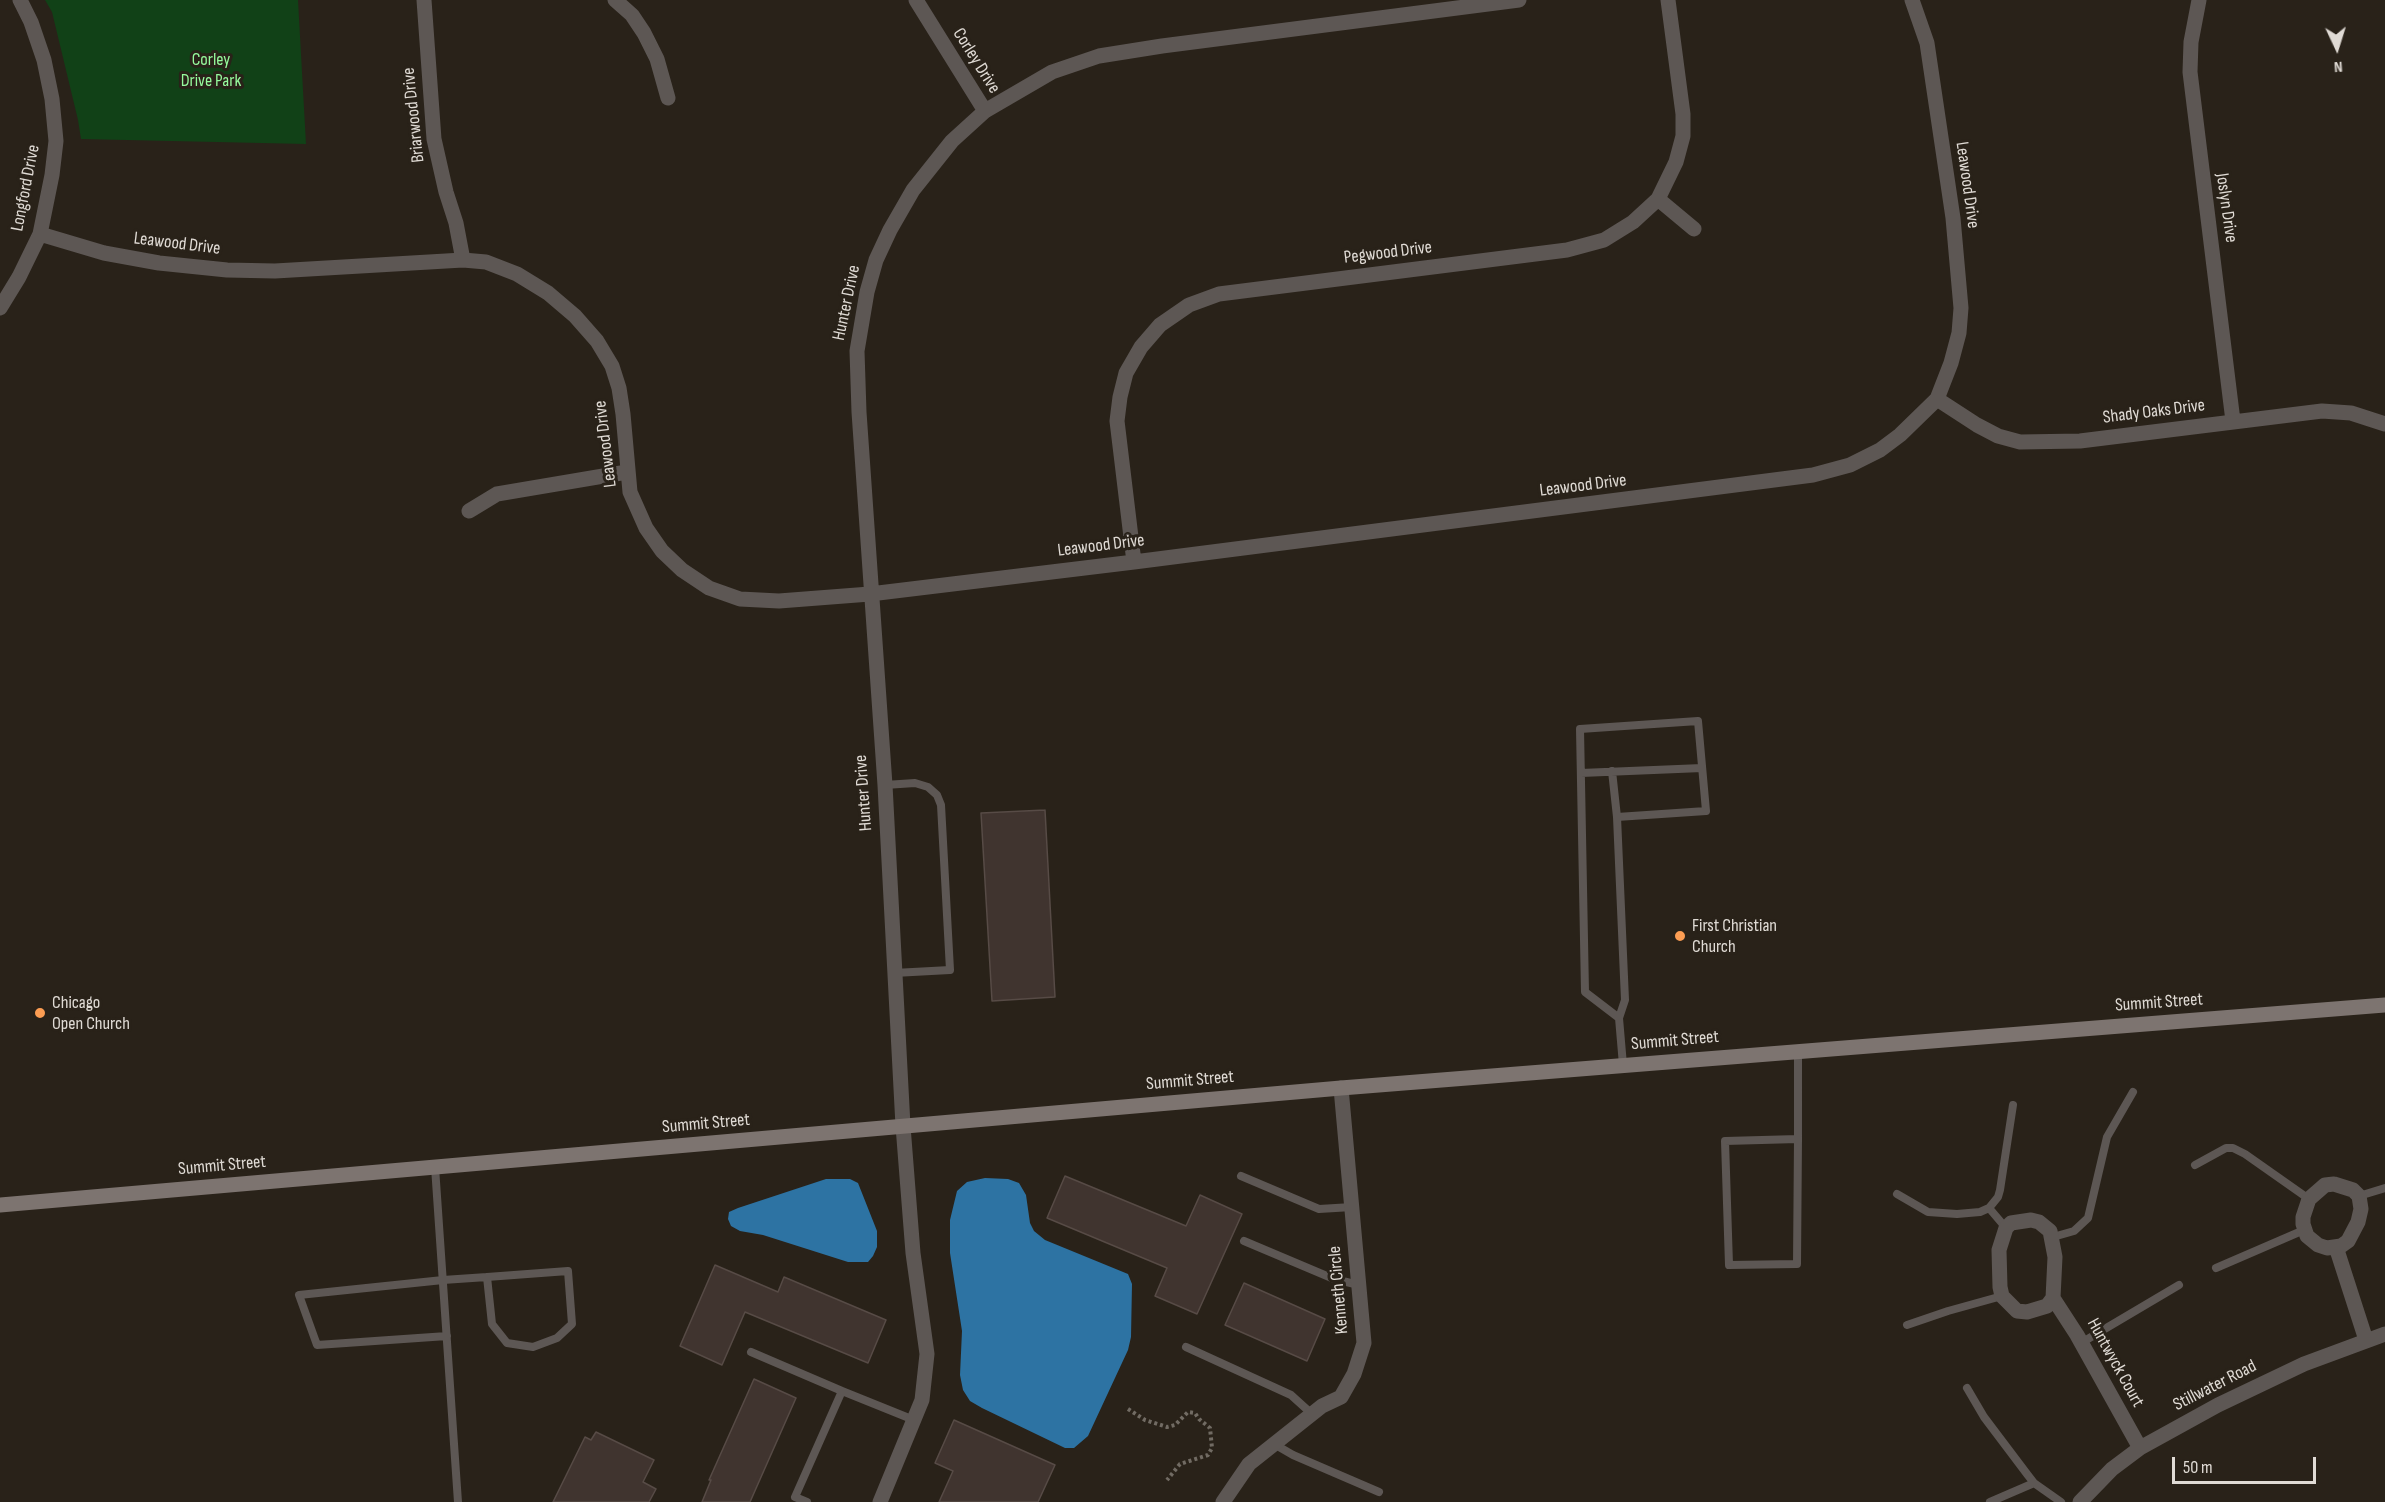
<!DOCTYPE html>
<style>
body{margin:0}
#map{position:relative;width:2385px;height:1502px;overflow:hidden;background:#292219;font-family:"Sofia Sans Condensed",sans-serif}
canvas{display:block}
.north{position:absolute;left:2307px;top:18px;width:60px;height:60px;-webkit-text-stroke:4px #292219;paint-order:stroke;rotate:176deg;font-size:16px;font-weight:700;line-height:24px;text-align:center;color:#e0dbd5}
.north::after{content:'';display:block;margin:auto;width:21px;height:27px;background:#e0dbd5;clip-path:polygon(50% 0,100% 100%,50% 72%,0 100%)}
.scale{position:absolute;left:2172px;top:1457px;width:144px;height:27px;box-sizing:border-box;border:3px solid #e0dbd5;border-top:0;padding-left:8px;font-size:18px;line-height:21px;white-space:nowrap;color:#e0dbd5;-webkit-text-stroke:4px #292219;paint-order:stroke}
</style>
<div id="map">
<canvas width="2385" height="1502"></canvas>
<div class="north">N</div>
<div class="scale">50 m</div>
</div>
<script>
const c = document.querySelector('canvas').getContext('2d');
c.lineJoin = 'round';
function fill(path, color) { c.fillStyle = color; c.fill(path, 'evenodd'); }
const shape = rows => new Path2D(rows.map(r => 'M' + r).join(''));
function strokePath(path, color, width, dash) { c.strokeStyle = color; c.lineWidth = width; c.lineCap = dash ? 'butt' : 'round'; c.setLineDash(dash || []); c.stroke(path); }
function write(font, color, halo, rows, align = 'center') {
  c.font = font + ' "Sofia Sans Condensed",sans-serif'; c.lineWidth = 6; c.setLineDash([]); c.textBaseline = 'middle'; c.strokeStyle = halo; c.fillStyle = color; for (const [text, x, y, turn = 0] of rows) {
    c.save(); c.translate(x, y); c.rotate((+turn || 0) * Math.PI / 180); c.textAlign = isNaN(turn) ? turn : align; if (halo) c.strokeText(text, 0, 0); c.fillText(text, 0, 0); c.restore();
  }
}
const green = shape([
 [45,0,298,0,306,144,81,139,78,120,52,12]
]);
const water = shape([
 [985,1178,1008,1179,1019,1183,1026,1195,1030,1223,1034,1231,1045,1240,1128,1274,1132,1284,1131,1337,1128,1350,1088,1436,1074,1448,1065,1448,982,1408,970,1401,963,1390,960,1375,962,1331,950,1253,950,1220,957,1191,967,1182],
 [826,1179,850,1179,858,1183,877,1231,877,1247,873,1256,868,1262,848,1262,763,1235,740,1231,731,1226,728,1219,729,1212,738,1208]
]);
const building = shape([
 [1045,810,1055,997,992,1001,981,813,1045,810],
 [1065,1176,1186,1226,1200,1195,1242,1214,1197,1314,1155,1296,1167,1268,1047,1218,1065,1176],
 [715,1265,778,1292,784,1277,886,1320,868,1363,745,1312,722,1365,680,1346,715,1265],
 [1244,1283,1325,1319,1307,1361,1225,1325,1244,1283],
 [754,1379,796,1398,750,1502,702,1502,711,1480,709,1480,754,1379],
 [954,1420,1055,1465,1038,1502,939,1502,953,1471,935,1463,954,1420],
 [596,1432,654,1460,643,1482,656,1489,649,1502,553,1502,585,1437,591,1440,596,1432]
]);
const path = shape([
 [1128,1409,1145,1420,1167,1427,1175,1425,1188,1412,1195,1413,1199,1419,1210,1428,1212,1448,1208,1455,1180,1464,1167,1480]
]);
const service = shape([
 [1612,771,1617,817],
 [1581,773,1702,768],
 [885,785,915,783,928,787,937,795,941,805,950,970,894,973],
 [1619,1018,1625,1000,1617,817,1706,811,1698,721,1580,729,1585,992,1619,1018,1623,1065],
 [1798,1139,1725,1141,1729,1265,1797,1264,1798,1139,1798,1051],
 [2195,1165,2226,1148,2233,1148,2245,1154,2309,1199],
 [435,1167,458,1502],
 [1241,1176,1319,1209,1352,1207],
 [1897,1194,1928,1212,1957,1214,1980,1212,1989,1208,1998,1197,2000,1190,2013,1105],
 [2359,1196,2385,1188],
 [1989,1208,2006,1228],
 [2053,1237,2074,1231,2088,1218,2107,1137,2133,1092],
 [1244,1241,1334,1279,1359,1285],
 [2216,1268,2304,1230],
 [1907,1325,1948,1311,2002,1296],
 [447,1336,317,1345,299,1295,443,1280,487,1277,568,1271,572,1324,557,1338,533,1347,507,1343,492,1324,487,1277],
 [2081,1343,2179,1285],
 [1186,1347,1291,1395,1312,1414],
 [751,1352,842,1391],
 [1967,1388,1984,1417,2027,1474,2034,1483,2061,1502],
 [1274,1444,1293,1455,1379,1492],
 [807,1502,795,1497,842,1391,914,1420],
 [1990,1502,2034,1483]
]);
const minor = shape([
 [424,0,434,139,446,192,456,223,463,260],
 [615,0,632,15,644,33,657,59,668,98],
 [916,0,985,111],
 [2199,0,2191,42,2190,72,2233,421],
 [1658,199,1694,229],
 [40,234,104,253,159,263,227,270,275,271,463,260,486,262,517,274,548,293,575,316,597,341,612,366,619,388,623,414,630,492,646,528,662,551,682,570,709,588,740,599,779,601,870,594,1134,562,1813,475,1850,465,1880,450,1900,435,1937,399,1951,363,1959,333,1961,308,1953,218,1927,43,1912,0],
 [0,308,19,277,40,234,52,175,56,141,52,99,44,60,31,22,20,0],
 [1937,399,1977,425,1998,436,2020,442,2080,441,2322,411,2351,413,2385,424],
 [469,511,497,494,627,472],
 [1134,562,1117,421,1120,397,1126,373,1141,347,1160,325,1189,305,1219,294,1567,250,1604,240,1633,222,1658,199,1676,162,1683,136,1683,114,1668,0],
 [2334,1184,2353,1190,2359,1196,2361,1209,2358,1222,2348,1241,2341,1246,2327,1248,2318,1245,2307,1236,2303,1224,2303,1217,2309,1199,2325,1185,2334,1184],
 [2336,1247,2366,1340],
 [2053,1298,2047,1306,2027,1312,2017,1311,2002,1296,2000,1287,1999,1250,2006,1228,2011,1223,2031,1220,2039,1222,2050,1231,2055,1257,2053,1298,2077,1335,2140,1448],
 [880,1502,922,1400,927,1354,913,1253,903,1126,885,785,859,412,857,351,867,292,876,260,890,230,913,190,952,141,985,111,1052,72,1099,56,1162,46,1519,0],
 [1223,1502,1249,1464,1322,1406,1341,1397,1354,1374,1364,1343,1341,1088],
 [2080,1502,2112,1469,2140,1448,2218,1405,2304,1364,2385,1334]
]);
const secondary = shape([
 [0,1205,1341,1088,2385,1005]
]);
const markers = [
 [1680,936,6,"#fc9d53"],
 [40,1013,6,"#fc9d53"]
];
const parkNames = [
 ["Corley",211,60],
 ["Drive Park",211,81]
];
const streetNames = [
 ["Corley Drive",976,61,58],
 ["Briarwood Drive",414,115,-96],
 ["Leawood Drive",1967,185,82],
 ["Longford Drive",26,188,-79],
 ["Joslyn Drive",2226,208,82],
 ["Leawood Drive",177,244,7],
 ["Pegwood Drive",1388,253,-7],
 ["Hunter Drive",847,303,-78],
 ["Shady Oaks Drive",2154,412,-7],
 ["Leawood Drive",606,444,-97],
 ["Leawood Drive",1583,486,-7],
 ["Leawood Drive",1101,546,-7],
 ["Hunter Drive",864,793,-94],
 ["Summit Street",2159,1003,-4],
 ["Summit Street",1675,1041,-5],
 ["Summit Street",1190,1081,-5],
 ["Summit Street",706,1124,-5],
 ["Summit Street",222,1166,-5],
 ["Kenneth Circle",1339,1290,-95],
 ["Huntwyck Court",2115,1363,61],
 ["Stillwater Road",2215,1386,-27]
];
const poiNames = [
 ["First Christian",1692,926],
 ["Church",1692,947],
 ["Chicago",52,1003],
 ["Open Church",52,1024]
];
fill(green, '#114117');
fill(water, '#2d73a3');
fill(building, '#40342f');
strokePath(building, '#574b46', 1.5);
strokePath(path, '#716b63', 4, [3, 3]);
strokePath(service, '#5d5754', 8);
strokePath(minor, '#5d5754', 15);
strokePath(secondary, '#7d7470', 15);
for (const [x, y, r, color] of markers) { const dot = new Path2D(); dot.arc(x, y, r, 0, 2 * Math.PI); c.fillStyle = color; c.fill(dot); strokePath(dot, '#292219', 2); }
write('18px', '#96fa9d', '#292219', parkNames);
write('18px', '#e0dbd5', '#292219', streetNames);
write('18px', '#e0dbd5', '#292219', poiNames, 'left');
</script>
